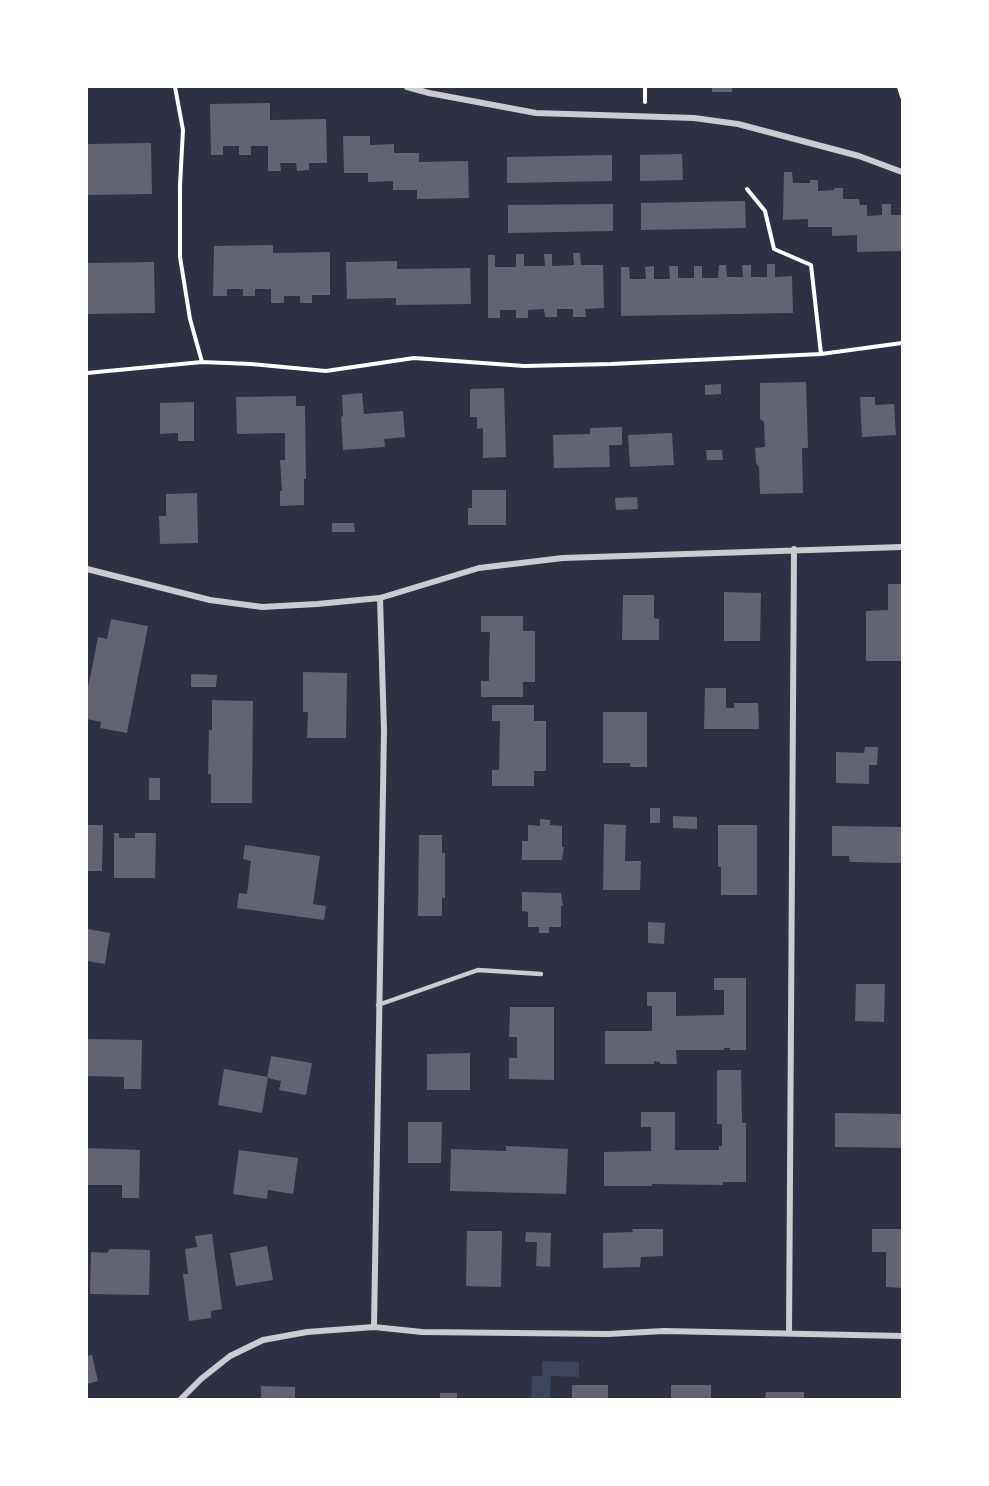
<!DOCTYPE html>
<style>
body{margin:0}
#map{position:relative;width:989px;height:1486px;overflow:hidden;background:#2d3142;font-family:"Noto Sans",sans-serif}
canvas{display:block}
.frame{position:absolute;inset:0;border:88px solid #fff;pointer-events:none}
</style>
<div id="map">
<canvas width="989" height="1486"></canvas>
<div class="frame"></div>
</div>
<script>
const c = document.querySelector('canvas').getContext('2d');
c.lineJoin = 'round';
function fill(path, color) { c.fillStyle = color; c.fill(path, 'evenodd'); }
const shape = rows => new Path2D(rows.map(r => 'M' + r).join(''));
function strokePath(path, color, width, dash) { c.strokeStyle = color; c.lineWidth = width; c.lineCap = dash ? 'butt' : 'round'; c.setLineDash(dash || []); c.stroke(path); }
const green = shape([
 [542,1361,579,1362,579,1377,551,1376,550,1399,531,1399,532,1376,542,1376]
]);
const building = shape([
 [712,87,732,87,732,92,712,92],
 [270,103,270,120,326,119,327,163,309,163,309,170,297,171,296,163,280,163,281,171,268,171,268,146,251,146,251,155,239,155,239,146,223,146,223,155,211,155,210,104],
 [343,136,370,136,370,145,394,144,394,153,419,153,419,162,468,161,469,198,417,199,417,190,393,190,393,181,368,182,368,173,344,173],
 [151,143,152,194,87,195,87,144],
 [682,154,683,180,640,181,640,155],
 [612,155,612,181,507,183,507,157],
 [784,172,792,172,793,183,810,183,810,180,818,180,818,191,834,190,834,188,843,188,843,199,859,199,860,205,867,205,867,216,882,215,882,204,891,204,891,215,902,215,902,251,857,252,857,235,832,236,832,227,808,227,808,219,783,220],
 [745,201,746,228,641,230,641,203],
 [613,204,613,231,508,233,508,205],
 [273,245,273,253,330,252,330,295,312,295,312,303,300,303,300,296,284,296,284,303,271,303,271,289,255,289,255,296,243,296,243,289,227,289,227,296,213,296,214,246],
 [573,253,580,253,581,265,603,265,604,308,585,309,586,317,573,317,573,309,557,309,557,317,545,317,544,309,528,310,528,318,516,318,516,310,500,310,500,318,488,318,488,255,495,255,495,267,516,267,516,254,524,254,524,266,545,266,544,254,552,254,552,266,574,265],
 [397,261,397,269,470,268,471,304,396,305,396,298,347,299,346,262],
 [154,262,155,313,87,314,87,263],
 [767,264,775,264,775,277,792,276,793,313,621,316,621,267,629,267,630,279,646,279,645,267,654,266,654,279,670,279,669,266,678,266,678,278,694,278,694,266,702,266,702,278,718,278,719,265,726,265,727,277,743,277,742,265,751,265,751,277,767,277],
 [806,382,808,448,802,448,803,493,760,494,759,467,756,463,755,448,765,447,764,422,760,419,760,383],
 [721,384,721,394,705,395,705,385],
 [504,388,506,457,483,458,483,428,477,429,477,417,470,417,470,389],
 [362,393,364,414,403,411,405,437,384,439,385,447,343,450,341,417,343,416,342,395],
 [296,396,296,406,305,406,306,479,304,479,304,505,280,506,280,491,282,491,280,460,285,460,285,433,237,434,236,397],
 [860,397,875,397,875,405,894,404,896,435,862,437],
 [194,402,194,441,178,441,178,433,160,434,160,403],
 [622,427,622,445,609,445,610,467,554,468,553,435,590,434,590,428],
 [672,433,674,465,630,467,628,435],
 [706,450,722,450,723,460,707,460],
 [472,490,506,490,506,525,468,525,468,508,472,508],
 [197,493,198,543,160,544,159,516,166,516,166,494],
 [637,497,638,509,616,510,615,498],
 [332,523,354,523,355,532,332,532],
 [888,584,902,584,902,661,866,661,866,611,888,610],
 [724,592,761,593,760,641,724,641],
 [623,595,654,595,654,618,659,619,659,640,622,640],
 [481,616,523,616,523,631,535,631,535,682,523,682,523,697,481,697,481,681,489,681,489,662,490,632,481,632],
 [111,619,148,626,127,733,100,728,101,722,87,719,87,693,98,637,107,639],
 [303,672,347,673,346,738,307,738,308,712,303,712],
 [191,674,217,675,216,687,191,687],
 [705,688,726,688,726,708,734,708,734,703,758,703,759,729,704,729],
 [212,700,253,701,252,803,211,803,211,774,208,774,209,730,212,730],
 [492,705,534,705,534,721,546,721,546,771,534,771,534,786,492,786,492,770,499,770,500,721,492,721],
 [603,712,647,712,647,767,630,767,630,763,603,763],
 [865,747,878,747,877,765,869,765,869,784,836,783,836,752,864,753],
 [149,778,160,778,160,800,149,800],
 [650,808,660,808,660,823,650,823],
 [673,816,697,817,697,829,673,828],
 [540,819,550,820,550,825,562,826,562,847,564,847,562,860,522,860,522,841,528,841,528,825,540,826],
 [604,824,626,825,625,861,641,861,640,890,603,890],
 [87,825,103,825,102,871,87,871],
 [718,825,757,825,757,895,721,895,721,867,718,867],
 [832,826,902,827,902,863,850,862,849,856,832,856],
 [114,833,119,833,119,838,135,838,135,833,156,833,155,878,114,878],
 [419,835,442,835,442,853,445,853,445,898,442,897,442,916,418,916],
 [245,845,320,856,313,904,326,906,324,920,237,908,239,893,247,894,251,861,243,859],
 [522,892,561,893,563,906,561,906,561,927,549,927,549,933,539,933,539,927,528,927,528,912,522,911],
 [648,922,665,923,664,944,648,943],
 [87,929,110,933,105,964,87,961],
 [714,978,746,978,746,1050,730,1050,730,1048,724,1048,724,1050,676,1050,677,1064,660,1064,660,1062,654,1061,654,1064,605,1064,605,1031,652,1031,652,1006,647,1006,647,992,676,992,676,1016,724,1015,724,990,714,990],
 [856,984,885,984,884,1022,855,1021],
 [510,1007,554,1007,554,1080,509,1079,509,1058,517,1058,517,1037,509,1037],
 [87,1039,142,1040,141,1089,124,1089,124,1077,87,1076],
 [470,1053,470,1090,427,1090,427,1054],
 [271,1056,312,1063,306,1095,279,1090,281,1081,267,1078],
 [224,1069,268,1077,262,1113,218,1105],
 [717,1070,741,1070,742,1123,746,1123,746,1182,723,1182,723,1185,652,1184,652,1186,604,1186,604,1152,651,1151,651,1127,641,1127,641,1112,675,1112,675,1150,719,1150,719,1146,722,1146,722,1124,717,1124],
 [835,1113,902,1114,902,1148,835,1147],
 [408,1122,442,1122,441,1163,408,1163],
 [506,1146,568,1149,566,1194,450,1191,451,1149,506,1151],
 [87,1148,140,1150,139,1198,122,1198,122,1185,87,1185],
 [239,1150,298,1158,293,1194,268,1190,267,1199,233,1194],
 [632,1229,663,1229,663,1256,641,1257,640,1267,603,1268,603,1233,633,1232],
 [872,1229,902,1229,902,1288,886,1287,886,1252,872,1252],
 [467,1231,502,1231,501,1287,466,1286],
 [526,1232,551,1233,550,1267,536,1266,537,1242,525,1242],
 [212,1234,222,1309,211,1311,211,1318,189,1321,183,1274,188,1274,185,1249,197,1247,195,1236],
 [267,1246,273,1280,236,1286,230,1253],
 [110,1249,150,1250,149,1295,90,1294,91,1252,107,1253],
 [92,1355,98,1381,87,1384,87,1356],
 [572,1385,608,1385,608,1399,572,1399],
 [671,1385,711,1385,711,1399,671,1399],
 [261,1386,295,1387,295,1399,261,1399],
 [766,1392,804,1392,804,1399,765,1399],
 [440,1393,457,1393,457,1399,440,1399]
]);
const path = shape([
 [175,87,183,130,180,185,180,257,190,319,202,362],
 [899,87,902,97],
 [645,102,645,87],
 [747,189,765,211,774,249,811,265,821,354],
 [87,373,202,362,251,364,326,371,414,358,524,366,611,364,821,354,902,343]
]);
const service = shape([
 [378,1005,478,970,541,974]
]);
const minor = shape([
 [407,87,429,93,536,113,694,118,738,124,859,156,902,172],
 [87,569,210,600,262,607,317,604,380,598,479,568,563,558,902,547],
 [374,1327,384,730,380,598],
 [789,1333,794,549],
 [181,1399,201,1379,230,1356,263,1340,307,1332,374,1327,422,1332,608,1334,664,1331,902,1336]
]);
fill(green, '#3c4559');
fill(building, '#626471');
strokePath(path, '#fff', 4);
strokePath(service, '#caccd0', 4.5);
strokePath(minor, '#caccd0', 6);
</script>
